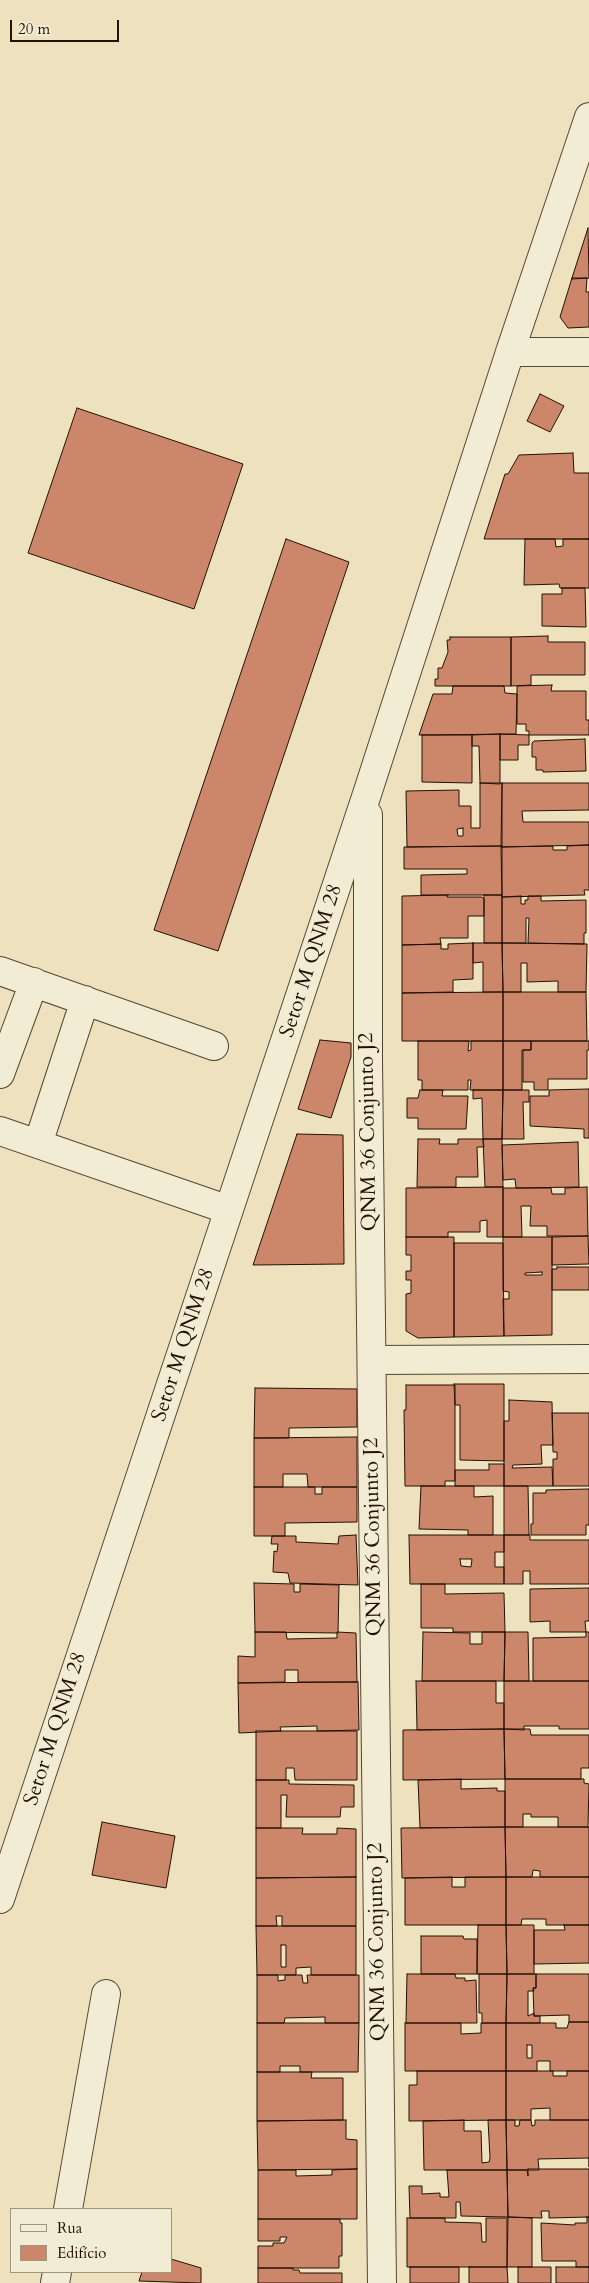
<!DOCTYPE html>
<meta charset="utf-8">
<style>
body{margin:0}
#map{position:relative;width:589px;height:2283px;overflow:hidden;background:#ede1be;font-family:Cardo,serif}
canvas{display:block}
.legend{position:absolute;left:10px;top:2208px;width:162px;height:65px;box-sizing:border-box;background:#f3ecd5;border:1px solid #a09481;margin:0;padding:6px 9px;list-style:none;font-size:15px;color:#241104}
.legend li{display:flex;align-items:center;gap:10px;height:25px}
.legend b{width:25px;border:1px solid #a09481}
.scale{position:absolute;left:10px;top:20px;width:109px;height:22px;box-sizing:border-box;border:2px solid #241104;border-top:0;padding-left:6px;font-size:15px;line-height:18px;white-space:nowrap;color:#241104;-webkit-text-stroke:4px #f3ecd5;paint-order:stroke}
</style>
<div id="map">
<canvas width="589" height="2283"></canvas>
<ul class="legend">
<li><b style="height:6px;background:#f3ecd5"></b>Rua</li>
<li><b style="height:14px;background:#cc876a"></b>Edifício</li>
</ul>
<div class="scale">20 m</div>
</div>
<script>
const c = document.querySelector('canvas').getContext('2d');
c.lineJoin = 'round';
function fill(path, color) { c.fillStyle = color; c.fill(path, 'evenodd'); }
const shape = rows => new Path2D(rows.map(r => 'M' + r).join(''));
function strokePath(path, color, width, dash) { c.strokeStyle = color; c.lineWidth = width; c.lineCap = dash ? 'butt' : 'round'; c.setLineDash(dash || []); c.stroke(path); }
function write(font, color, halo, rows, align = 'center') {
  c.font = font + ' Cardo,serif'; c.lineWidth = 4; c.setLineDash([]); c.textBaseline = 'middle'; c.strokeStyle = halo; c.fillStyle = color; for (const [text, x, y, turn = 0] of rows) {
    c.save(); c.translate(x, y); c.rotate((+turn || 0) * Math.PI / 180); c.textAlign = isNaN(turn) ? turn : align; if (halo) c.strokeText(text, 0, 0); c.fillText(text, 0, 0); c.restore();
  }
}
const building = shape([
 [588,228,589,278,572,279,572,278,588,228],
 [572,278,587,278,586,292,589,292,589,327,568,328,560,317,572,278],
 [540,394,564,406,550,432,527,421,540,394],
 [77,408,243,464,194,609,28,553,77,408],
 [573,453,574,473,589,473,589,539,484,539,505,474,508,474,519,455,573,453],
 [286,539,349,562,218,951,154,930,286,539],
 [525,539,555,539,556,547,563,546,563,539,589,539,589,588,560,588,559,584,524,585,525,539],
 [562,588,585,588,586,627,542,626,542,594,562,594,562,588],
 [548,636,548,642,585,642,585,675,531,675,531,685,511,686,511,637,548,636],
 [450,637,511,637,511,686,435,686,435,679,438,679,438,668,442,668,448,652,447,640,450,640,450,637],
 [552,685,551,691,586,691,586,720,589,720,589,735,529,735,529,731,526,731,526,724,517,724,517,686,552,685],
 [453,686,504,686,505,693,517,694,516,734,419,735,433,694,452,694,453,686],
 [500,734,529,735,529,745,518,745,518,760,500,760,500,734],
 [500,734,500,784,480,783,479,746,472,746,472,735,500,734],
 [422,735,472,735,472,783,422,782,422,735],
 [585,739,586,771,543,772,543,770,536,770,536,757,532,757,532,743,534,741,585,739],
 [480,783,502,783,502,846,407,847,406,791,459,790,459,806,471,806,471,828,480,828,480,783],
 [463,828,463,836,458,836,457,829,463,828],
 [502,783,589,783,589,810,522,811,523,822,589,822,589,845,501,847,502,783],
 [589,845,589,890,584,890,585,895,502,897,501,847,553,846,553,850,567,850,567,846,589,845],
 [502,846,502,895,421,895,421,875,467,874,467,869,404,869,404,847,502,846],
 [448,895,447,897,482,897,484,899,484,916,468,916,468,938,440,938,441,944,402,945,402,896,448,895],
 [484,895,502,895,502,943,484,943,484,895],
 [521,896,521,904,525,904,525,900,528,900,528,896,541,896,541,901,586,900,586,933,584,933,584,944,528,943,529,918,526,918,526,943,502,943,502,897,521,896],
 [473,943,502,943,503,992,483,992,483,962,473,963,473,943],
 [473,943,473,979,453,980,453,992,402,993,402,945,441,944,441,949,448,949,448,944,473,943],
 [502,943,587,944,586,992,558,992,558,981,527,982,527,963,521,963,521,992,503,992,502,943],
 [503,992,586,992,587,1041,503,1041,503,992],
 [503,992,503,1041,402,1041,402,993,503,992],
 [320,1040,351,1043,351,1057,331,1118,298,1109,320,1040],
 [418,1041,469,1041,468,1051,471,1050,471,1041,503,1041,503,1090,470,1090,471,1080,468,1080,468,1090,422,1090,422,1080,418,1080,418,1041],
 [503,1041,531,1041,531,1050,522,1050,522,1090,503,1090,503,1041],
 [531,1041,589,1041,589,1050,587,1050,587,1079,548,1079,548,1090,534,1090,534,1082,523,1082,523,1050,531,1050,531,1041],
 [589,1089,589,1138,584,1138,584,1129,530,1126,530,1096,549,1096,549,1090,589,1089],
 [420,1090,443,1090,442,1096,468,1096,466,1129,418,1129,418,1118,407,1118,407,1098,418,1098,420,1090],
 [473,1090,503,1090,502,1139,483,1139,482,1098,473,1099,473,1090],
 [503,1090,529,1090,529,1102,523,1102,524,1139,502,1139,503,1090],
 [297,1134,343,1135,344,1264,253,1265,297,1134],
 [418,1139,440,1139,439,1144,458,1144,458,1139,483,1139,484,1147,477,1147,478,1177,456,1177,456,1187,417,1187,418,1139],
 [483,1139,502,1139,503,1187,485,1187,483,1139],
 [578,1142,579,1187,516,1188,515,1179,503,1180,502,1145,578,1142],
 [503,1187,503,1237,487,1237,487,1220,480,1221,480,1232,448,1232,448,1237,406,1237,406,1188,503,1187],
 [587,1187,588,1236,547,1236,547,1226,530,1226,531,1206,521,1206,522,1237,503,1237,503,1188,551,1188,552,1194,565,1194,565,1188,587,1187],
 [588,1236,589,1264,552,1265,552,1237,588,1236],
 [406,1237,454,1237,454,1337,418,1338,406,1331,406,1294,411,1293,411,1280,406,1280,406,1271,411,1271,411,1255,406,1255,406,1237],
 [503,1237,552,1237,552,1335,504,1336,503,1299,509,1299,509,1292,503,1291,503,1237],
 [542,1272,542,1275,525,1275,525,1273,542,1272],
 [454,1243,503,1243,504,1336,454,1337,454,1243],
 [557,1267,589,1267,589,1290,552,1290,552,1269,557,1269,557,1267],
 [454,1384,504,1384,504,1461,460,1460,460,1405,455,1405,454,1384],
 [406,1385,455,1385,455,1481,445,1481,445,1486,405,1486,404,1410,406,1410,406,1385],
 [255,1388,357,1389,357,1427,289,1428,289,1438,254,1438,255,1388],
 [509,1400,552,1402,553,1445,541,1445,542,1464,513,1465,512,1468,552,1467,553,1486,504,1486,504,1421,509,1421,509,1400],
 [552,1413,589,1413,589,1486,553,1486,553,1459,557,1459,557,1452,553,1452,552,1413],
 [357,1437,357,1487,308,1487,307,1474,283,1474,283,1487,254,1487,254,1438,357,1437],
 [489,1464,504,1464,504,1486,455,1486,455,1470,489,1470,489,1464],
 [421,1486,474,1486,474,1497,493,1496,493,1535,468,1535,468,1530,419,1529,421,1486],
 [504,1486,528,1486,529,1535,504,1535,504,1486],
 [254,1487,315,1487,315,1494,322,1494,322,1487,357,1487,357,1522,285,1523,285,1536,254,1536,254,1487],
 [589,1489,589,1525,586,1525,586,1535,531,1535,531,1524,533,1524,533,1493,546,1493,546,1490,589,1489],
 [356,1535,358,1585,290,1583,288,1573,273,1572,274,1551,277,1552,278,1544,271,1544,272,1536,296,1536,296,1542,338,1544,339,1536,356,1535],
 [409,1535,504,1535,504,1552,495,1552,495,1567,504,1567,504,1584,410,1584,409,1535],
 [460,1559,472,1559,471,1567,461,1566,460,1559],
 [504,1535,530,1535,530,1540,589,1540,589,1584,530,1584,530,1571,523,1571,523,1584,504,1584,504,1535],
 [254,1583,294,1584,294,1592,300,1592,300,1584,339,1585,338,1633,255,1632,254,1583],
 [421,1584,445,1584,445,1594,504,1593,505,1632,453,1632,453,1628,421,1628,421,1584],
 [589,1588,589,1621,585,1621,586,1632,550,1632,550,1621,530,1622,530,1589,589,1588],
 [255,1632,286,1632,287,1639,337,1638,337,1632,356,1633,357,1682,298,1682,298,1670,285,1670,285,1682,238,1683,238,1656,255,1657,255,1632],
 [423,1632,470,1633,470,1644,482,1644,482,1632,505,1632,504,1681,422,1681,423,1632],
 [505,1632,528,1632,529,1681,504,1681,505,1632],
 [586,1632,589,1632,589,1681,533,1681,533,1638,586,1637,586,1632],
 [416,1681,496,1681,496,1703,504,1703,504,1729,417,1730,416,1681],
 [504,1681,589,1681,589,1729,559,1729,559,1726,524,1726,524,1730,504,1729,504,1681],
 [358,1682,359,1730,317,1731,317,1726,280,1727,281,1731,239,1733,238,1683,358,1682],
 [504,1729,530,1729,531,1735,589,1735,589,1768,581,1768,581,1779,505,1779,504,1729],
 [504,1729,505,1779,403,1780,403,1730,504,1729],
 [256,1731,357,1731,357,1780,295,1780,294,1768,286,1768,286,1780,256,1780,256,1731],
 [461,1779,461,1789,497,1788,497,1791,505,1791,505,1827,420,1828,418,1780,461,1779],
 [505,1779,584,1779,584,1783,589,1784,588,1827,558,1827,558,1817,531,1817,531,1814,523,1814,523,1827,505,1827,505,1779],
 [256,1780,289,1780,289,1784,354,1785,354,1807,341,1807,340,1817,286,1817,287,1795,281,1795,281,1828,256,1828,256,1780],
 [102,1822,175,1836,166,1888,92,1875,102,1822],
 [505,1827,589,1827,589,1877,540,1877,540,1871,533,1870,532,1877,506,1877,505,1827],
 [505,1827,506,1877,402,1878,401,1828,505,1827],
 [256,1828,303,1828,302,1834,337,1834,337,1828,356,1829,356,1877,256,1878,256,1828],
 [356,1877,356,1926,282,1926,282,1916,276,1916,277,1926,256,1926,256,1878,356,1877],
 [452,1877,452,1887,465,1887,465,1877,506,1877,506,1925,405,1925,405,1878,452,1877],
 [506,1877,589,1877,589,1925,546,1925,546,1919,522,1919,521,1925,506,1925,506,1877],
 [478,1925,506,1925,507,1974,477,1974,478,1925],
 [506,1925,534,1925,534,1974,507,1974,506,1925],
 [564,1925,589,1925,589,1963,534,1964,534,1930,565,1930,564,1925],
 [256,1926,356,1926,356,1975,311,1975,311,1967,296,1968,296,1975,257,1975,256,1926],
 [281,1945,286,1945,286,1967,281,1967,281,1945],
 [421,1936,463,1936,464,1939,477,1939,477,1974,421,1974,421,1936],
 [407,1974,455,1974,456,1978,465,1978,465,1981,476,1980,477,2023,406,2023,407,1974],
 [479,1974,507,1974,506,2023,482,2023,482,2013,479,2013,479,1974],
 [507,1974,536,1974,536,1988,533,1988,534,1991,528,1991,528,2016,534,2013,534,2016,540,2016,540,2023,506,2023,507,1974],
 [536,1974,589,1974,589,2022,569,2022,569,2015,534,2016,533,1988,536,1988,536,1974],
 [257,1975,278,1975,278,1981,285,1980,285,1975,302,1975,303,1983,308,1983,307,1975,359,1975,359,2023,325,2023,325,2017,285,2018,284,2023,257,2023,257,1975],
 [569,2022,589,2022,589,2071,550,2071,550,2061,537,2061,537,2071,506,2071,506,2023,556,2023,556,2028,567,2028,569,2022],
 [527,2045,532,2045,532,2058,527,2058,527,2045],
 [257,2023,359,2023,358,2072,300,2072,300,2066,280,2066,280,2072,257,2072,257,2023],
 [405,2023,461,2023,461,2034,481,2033,481,2023,506,2023,506,2071,405,2071,405,2023],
 [417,2071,506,2071,506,2120,409,2121,409,2085,417,2085,417,2071],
 [506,2071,553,2071,553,2076,567,2076,567,2071,589,2071,589,2120,550,2120,550,2108,531,2109,531,2120,506,2120,506,2071],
 [257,2072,312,2072,311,2078,343,2078,343,2120,257,2121,257,2072],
 [346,2120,346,2139,357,2140,357,2169,258,2170,257,2121,346,2120],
 [464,2120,464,2131,481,2131,482,2163,489,2162,490,2158,488,2120,506,2120,507,2170,424,2170,423,2121,464,2120],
 [506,2120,515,2120,515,2126,519,2126,520,2120,531,2120,532,2126,535,2125,535,2120,589,2120,589,2167,589,2158,538,2159,539,2170,507,2170,506,2120],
 [357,2169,357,2219,258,2219,258,2170,296,2170,296,2176,332,2175,332,2170,357,2169],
 [528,2169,589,2169,589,2217,549,2218,549,2211,541,2211,542,2218,508,2217,507,2170,527,2170,528,2176,528,2169],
 [447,2170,507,2170,508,2217,461,2216,460,2202,456,2202,456,2218,410,2218,409,2186,422,2186,422,2194,440,2193,440,2197,449,2197,447,2170],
 [508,2217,532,2218,532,2267,507,2267,508,2217],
 [587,2217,589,2217,589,2267,576,2267,576,2261,542,2261,541,2223,575,2225,575,2223,587,2223,587,2217],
 [407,2218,445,2218,445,2222,481,2223,482,2242,486,2242,486,2218,507,2218,507,2267,407,2267,407,2218],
 [258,2219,340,2219,340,2223,342,2223,342,2256,339,2256,339,2268,258,2268,258,2246,273,2246,273,2243,284,2243,287,2237,280,2237,280,2241,258,2241,258,2219],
 [171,2259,201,2268,201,2283,139,2281,142,2272,171,2272,171,2259],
 [410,2267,459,2267,459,2283,410,2283,410,2267],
 [469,2267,507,2267,508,2283,469,2283,469,2267],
 [518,2267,551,2267,551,2283,518,2283,518,2267],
 [556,2267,589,2267,589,2283,556,2283,556,2267],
 [258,2268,293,2268,293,2270,299,2270,300,2273,342,2273,342,2283,258,2283,258,2268]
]);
const minor = shape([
 [510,352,589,352],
 [368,815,368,1060,382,2283],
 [0,971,214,1046],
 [0,1074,34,982],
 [0,1131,229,1210],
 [38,1144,85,1000],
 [372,1360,589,1359],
 [0,1899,368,791,510,352,589,117],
 [68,2209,106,1994],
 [55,2283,57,2272]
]);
const streetNames = [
 ["Setor M QNM 28",312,961,-72],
 ["QNM 36 Conjunto J2",369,1132,-91],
 ["Setor M QNM 28",184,1345,-72],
 ["QNM 36 Conjunto J2",374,1537,-91],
 ["Setor M QNM 28",56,1729,-72],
 ["QNM 36 Conjunto J2",378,1942,-91]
];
fill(building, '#cc876a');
strokePath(building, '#241104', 1);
strokePath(minor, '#564532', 30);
strokePath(minor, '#f3ecd5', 28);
write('21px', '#241104', '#f3ecd5', streetNames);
</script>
